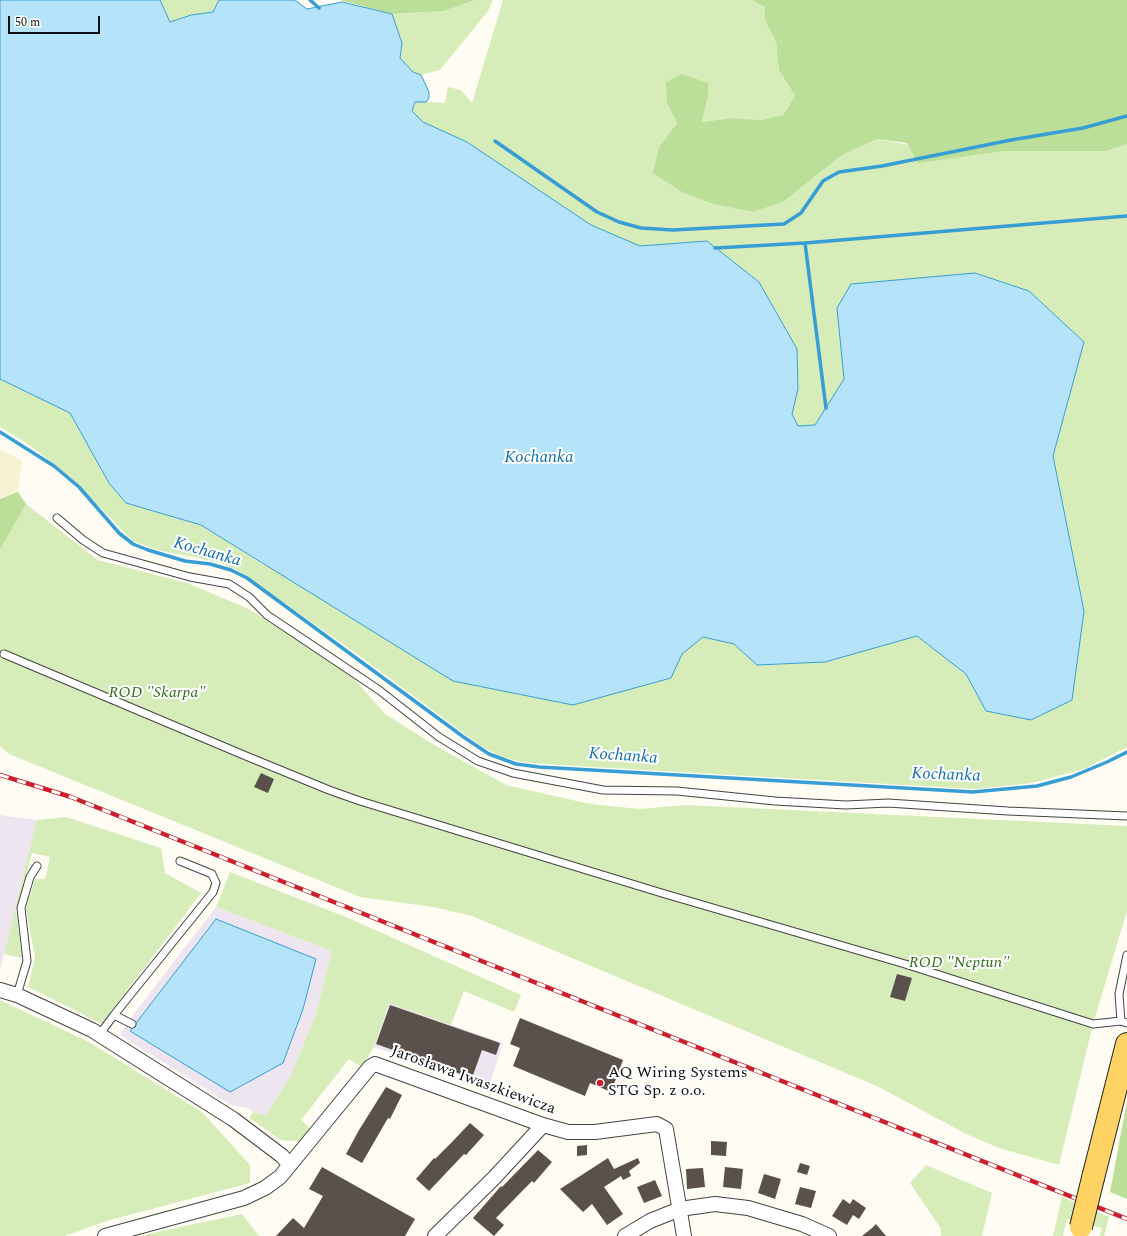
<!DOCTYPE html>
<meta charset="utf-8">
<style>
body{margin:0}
#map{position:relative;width:1127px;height:1236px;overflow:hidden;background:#fffcf3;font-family:Spectral,serif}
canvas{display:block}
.scale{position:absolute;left:8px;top:16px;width:92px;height:18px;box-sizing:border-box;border:2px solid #101010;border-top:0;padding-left:5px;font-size:12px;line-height:14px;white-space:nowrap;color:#101010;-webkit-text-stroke:3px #fff;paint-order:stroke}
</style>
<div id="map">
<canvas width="1127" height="1236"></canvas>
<div class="scale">50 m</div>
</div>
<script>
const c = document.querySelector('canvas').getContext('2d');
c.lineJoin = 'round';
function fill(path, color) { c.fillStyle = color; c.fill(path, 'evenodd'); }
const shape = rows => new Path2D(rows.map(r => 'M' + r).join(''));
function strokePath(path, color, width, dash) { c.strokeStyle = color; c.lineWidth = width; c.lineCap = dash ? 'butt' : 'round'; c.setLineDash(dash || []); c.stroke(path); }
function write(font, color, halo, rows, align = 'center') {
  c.font = font + ' Spectral,serif'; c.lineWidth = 4; c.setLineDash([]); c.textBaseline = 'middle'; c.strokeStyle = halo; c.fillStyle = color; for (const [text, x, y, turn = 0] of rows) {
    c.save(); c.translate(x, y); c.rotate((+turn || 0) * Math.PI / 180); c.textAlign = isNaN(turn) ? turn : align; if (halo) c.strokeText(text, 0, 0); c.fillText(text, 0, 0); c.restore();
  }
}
const industrial = shape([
 [0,815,37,820,0,970],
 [216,907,332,951,316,1014,291,1075,266,1115,253,1112,248,1108,231,1105,120,1035,133,1015],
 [389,1003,503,1043,489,1086,374,1047]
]);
const farmland = shape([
 [0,449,22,461,18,492,0,499]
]);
const green = shape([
 [160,0,219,0,213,12,191,15,170,22],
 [475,0,493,0,488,11,440,70,421,75,413,72,400,58,402,43,392,14,444,11],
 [503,0,752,0,765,7,765,20,776,42,779,70,795,96,783,115,761,120,732,118,702,122,708,97,667,103,677,123,659,147,684,193,713,204,753,212,783,202,842,155,877,139,968,156,1005,151,1107,151,1127,144,1127,747,1084,769,1032,783,975,789,558,765,522,762,500,756,481,746,353,651,237,570,218,562,157,550,133,541,70,477,31,446,0,427,0,379,70,413,109,483,126,503,201,525,264,565,671,678,682,654,703,637,734,644,757,665,825,662,917,636,966,674,986,711,1031,720,1071,700,1084,611,1053,456,1084,342,1029,291,975,273,837,308,845,379,815,425,798,426,792,414,798,389,797,349,759,282,707,241,640,246,591,225,467,142,423,122,412,111,415,101,445,103,448,87,461,90,472,103],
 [26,504,98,560,187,583,249,609,350,674,385,714,436,746,506,785,590,804,640,809,685,805,1127,826,1127,911,1093,1024,1059,1165,999,1148,964,1133,879,1087,472,916,433,907,360,897,9,754,0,746,0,550],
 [66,817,161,848,165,873,201,893,102,1024,28,987,35,957,26,909,35,879,45,879,50,857,32,853,16,910,22,958,4,954,37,820],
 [230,872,346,917,521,995,514,1012,464,991,451,1025,389,1003,374,1047,361,1067,349,1059,301,1120,312,1130,301,1142,281,1140,249,1118,253,1112,266,1115,291,1075,316,1014,332,951,216,907],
 [0,1000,89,1042,202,1112,250,1165,250,1183,110,1220,64,1236,0,1236],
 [926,1165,992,1193,982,1236,941,1236,941,1229,910,1183],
 [1062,1197,1109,1217,1104,1236,1100,1236,1102,1228,1067,1219,1063,1236,1053,1236],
 [242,1214,259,1236,143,1236,152,1233]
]);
const forest = shape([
 [340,0,475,0,444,11,392,14],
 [752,0,1127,0,1127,144,1107,151,1005,151,918,163,907,143,877,139,842,155,783,202,753,212,713,204,684,193,653,173,659,147,677,123,667,103,666,82,682,74,708,83,708,97,702,122,732,118,761,120,783,115,795,96,779,70,776,42,765,20,765,7],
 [18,492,26,504,0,550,0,499],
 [1127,1101,1127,1199,1110,1192]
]);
const water = shape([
 [0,0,160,0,170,22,191,15,213,12,219,0,295,0,307,9,342,2,392,14,402,43,400,58,413,72,421,75,429,92,429,98,426,102,415,102,412,111,423,122,467,142,591,225,640,246,707,241,759,282,797,349,798,389,792,414,798,426,815,425,844,379,837,308,851,284,975,273,1029,291,1084,342,1053,456,1084,611,1072,700,1031,720,986,711,966,674,917,636,825,662,757,665,734,644,703,637,682,654,671,678,573,705,453,681,201,525,126,503,109,483,70,413,0,379,0,0],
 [216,919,316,959,303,1009,283,1063,230,1092,130,1031,216,919]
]);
const stream = shape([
 [310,0,319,8],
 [495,141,597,212,619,222,641,228,673,230,784,224,801,213,823,181,839,172,882,166,1011,140,1083,128,1127,116],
 [805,243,826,408],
 [715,248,805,243,1127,216],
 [0,432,54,466,79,487,119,533,133,544,148,550,185,561,210,564,231,570,247,578,465,738,489,754,516,764,539,767,973,792,1037,786,1071,777,1107,762,1127,752]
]);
const building = shape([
 [261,773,274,779,268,793,254,787],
 [897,974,912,978,905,1001,890,997],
 [390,1005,500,1043,496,1055,482,1050,472,1078,376,1044],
 [520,1018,623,1060,611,1092,590,1083,585,1096,513,1066,520,1048,510,1044],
 [386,1087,402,1095,390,1119,388,1118,362,1163,346,1154,359,1130],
 [470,1123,484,1135,466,1155,464,1154,429,1191,416,1179,434,1158,435,1159,452,1142],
 [711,1141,727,1142,726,1156,711,1155],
 [587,1145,587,1155,577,1156,577,1146],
 [538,1150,552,1162,534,1183,532,1181,496,1218,504,1225,494,1236,473,1218,501,1186,502,1187],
 [608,1158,614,1169,638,1158,640,1163,629,1171,631,1176,623,1180,621,1176,604,1187,623,1214,607,1225,592,1204,583,1212,560,1189],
 [800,1163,810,1166,807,1175,797,1172],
 [322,1167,415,1219,405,1236,276,1236,293,1218,304,1228,323,1196,309,1189],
 [725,1167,743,1169,741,1189,723,1187],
 [703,1168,705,1187,687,1189,686,1169],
 [764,1174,781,1179,775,1199,758,1193],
 [655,1180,662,1196,644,1203,637,1187],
 [800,1187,816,1191,811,1208,795,1204],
 [843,1199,850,1204,853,1199,866,1208,859,1219,853,1215,847,1225,832,1216],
 [876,1224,886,1236,862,1236,872,1228]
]);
const lane = shape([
 [57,518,83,540,103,553,190,577,229,584,249,597,267,615,379,690,439,737,478,761,513,773,603,790,677,791,775,801,846,805,888,803,1008,811,1127,816],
 [4,654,246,756,329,790,360,801,665,894,905,964,1093,1024,1121,1021],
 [1127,955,1119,994,1121,1021,1127,1023],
 [17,995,27,961,21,908,30,877,37,866],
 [114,1015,213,892,216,883,212,874,180,861],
 [99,1035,114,1015,132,1024]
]);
const street = shape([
 [0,990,17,995,92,1030,233,1119,282,1156,290,1165],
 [105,1236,244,1198,265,1188,280,1177,370,1067,375,1064,543,1125,568,1132,595,1132,657,1124,666,1129,684,1236],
 [435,1236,494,1178,543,1125],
 [625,1236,650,1221,680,1209,715,1204,748,1208,802,1224,829,1236]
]);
const primary = shape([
 [1093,1178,1127,1044]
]);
const rail = shape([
 [0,775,71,797,1127,1219]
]);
const primaryBridge = shape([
 [1081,1227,1093,1178]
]);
const markers = [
 [600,1083,4,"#ca1f2e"]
];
const parkNames = [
 ["ROD \"Skarpa\"",157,694],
 ["ROD \"Neptun\"",959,964]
];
const poiNames = [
 ["AQ Wiring Systems",608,1074],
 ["STG Sp. z o.o.",608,1092]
];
const streetNames = [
 ["Jarosława Iwaszkiewicza",473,1081,20]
];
const waterNames = [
 ["Kochanka",539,459],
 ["Kochanka",207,553,16],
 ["Kochanka",623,757,4],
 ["Kochanka",946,776,2]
];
fill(industrial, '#ede5ef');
fill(farmland, '#f7f2d1');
fill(green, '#d6edba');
fill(forest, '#bbde98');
fill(water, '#b5e3fa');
strokePath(water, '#379dd5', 1);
strokePath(stream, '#379dd5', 3.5);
fill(building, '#5a514c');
strokePath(lane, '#434343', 9);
strokePath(street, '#434343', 16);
strokePath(primary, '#212121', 24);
strokePath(lane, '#fff', 7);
strokePath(street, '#fff', 14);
strokePath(primary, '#ffd363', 22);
strokePath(rail, '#ca1f2e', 4.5);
strokePath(rail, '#fff', 3, [9]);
strokePath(primaryBridge, '#212121', 24, []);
strokePath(primaryBridge, '#ffd363', 22);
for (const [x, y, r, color] of markers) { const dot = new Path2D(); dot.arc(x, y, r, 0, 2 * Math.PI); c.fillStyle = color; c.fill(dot); strokePath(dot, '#fff', 1.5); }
write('italic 16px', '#306d1b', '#fff', parkNames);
write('16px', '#101010', '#fff', poiNames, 'left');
write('16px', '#101010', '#fff', streetNames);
write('italic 17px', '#106eab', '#fff', waterNames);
</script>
